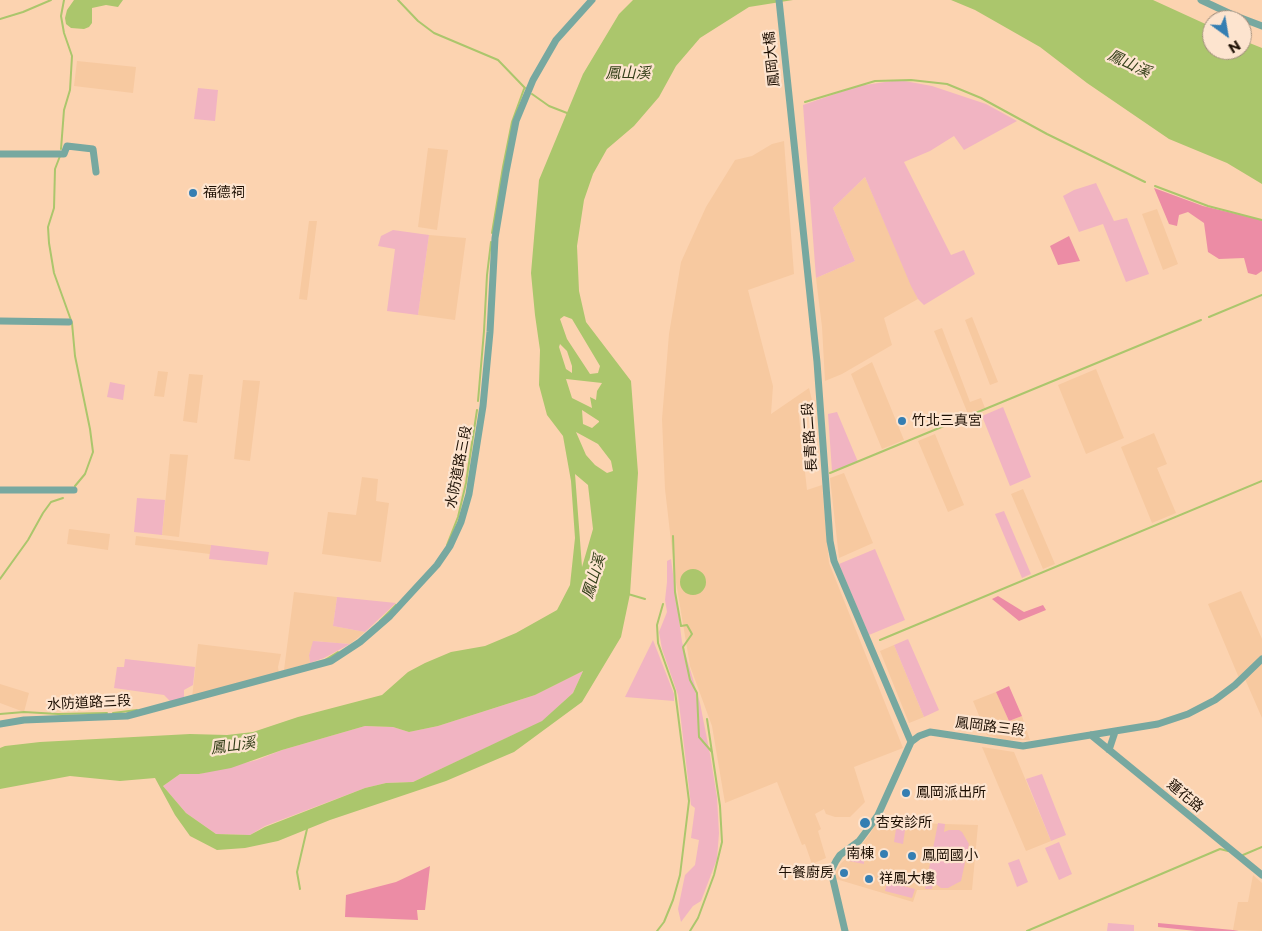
<!DOCTYPE html>
<meta charset="utf-8">
<style>
body{margin:0}
#map{position:relative;width:1262px;height:931px;overflow:hidden;background:#fcd3b0;font-family:Montserrat,sans-serif}
canvas{display:block}
.north{position:absolute;left:1202px;top:10px;width:50px;height:50px;box-sizing:border-box;background:#fde4cf;border:1px solid #a38f7d;border-radius:50%;rotate:148deg;font-size:14px;font-weight:700;line-height:20px;text-align:center;color:#1d0f03}
.north::after{content:'';display:block;margin:auto;width:18px;height:22px;background:#357eb2;clip-path:polygon(50% 0,100% 100%,50% 72%,0 100%)}
</style>
<div id="map">
<canvas width="1262" height="931"></canvas>
<div class="north">N</div>
</div>
<script>
const c = document.querySelector('canvas').getContext('2d');
c.lineJoin = 'round';
function fill(path, color) { c.fillStyle = color; c.fill(path, 'evenodd'); }
const shape = rows => new Path2D(rows.map(r => 'M' + r).join(''));
function strokePath(path, color, width, dash) { c.strokeStyle = color; c.lineWidth = width; c.lineCap = dash ? 'butt' : 'round'; c.setLineDash(dash || []); c.stroke(path); }
function write(font, color, halo, rows, align = 'center') {
  c.font = font + ' Montserrat,"Noto Sans TC",sans-serif'; c.lineWidth = 4.5; c.setLineDash([]); c.textBaseline = 'middle'; c.strokeStyle = halo; c.fillStyle = color; for (const [text, x, y, turn = 0] of rows) {
    c.save(); c.translate(x, y); c.rotate((+turn || 0) * Math.PI / 180); c.textAlign = isNaN(turn) ? turn : align; if (halo) c.strokeText(text, 0, 0); c.fillText(text, 0, 0); c.restore();
  }
}
const built = shape([
 [77,61,136,67,133,93,74,86],
 [784,141,794,274,748,290,773,386,771,414,809,388,812,400,798,408,807,490,822,485,829,563,903,748,854,767,865,802,850,817,835,817,826,814,824,809,815,814,821,829,818,831,826,858,812,864,805,844,802,845,777,782,725,803,712,726,690,666,675,576,665,489,662,419,669,334,681,262,706,207,735,160,752,156,772,144],
 [428,148,448,150,437,230,418,227],
 [865,177,918,299,884,318,892,345,842,374,825,381,822,327,816,278,855,261,833,208],
 [1157,209,1178,264,1163,270,1142,214],
 [309,221,317,221,307,300,299,299],
 [429,235,466,238,455,320,418,315],
 [972,317,998,382,990,385,965,320],
 [942,328,970,402,981,398,985,408,968,414,934,331],
 [872,362,904,440,882,449,851,374],
 [1096,369,1124,438,1086,454,1058,385],
 [158,371,168,372,164,397,154,396],
 [189,374,203,375,197,423,183,421],
 [243,380,260,381,250,461,234,459],
 [1154,433,1167,464,1157,468,1176,513,1152,523,1121,447],
 [935,434,964,505,948,512,918,441],
 [170,454,188,455,179,537,162,535],
 [844,473,873,543,839,558,830,478],
 [362,477,378,479,376,501,389,503,381,562,322,554,328,512,356,515],
 [1023,489,1055,564,1043,569,1011,494],
 [69,529,110,534,108,550,67,544],
 [136,536,211,545,210,554,135,545],
 [1241,591,1262,639,1262,655,1239,678,1208,604],
 [294,592,337,597,333,626,365,632,350,644,314,641,309,655,310,663,284,670],
 [198,644,281,654,278,667,279,674,192,698],
 [894,645,924,717,909,723,880,651],
 [1262,662,1262,718,1245,679],
 [0,684,29,693,24,712,0,703],
 [996,692,1009,721,1022,716,1030,740,1005,740,987,735,973,701],
 [982,747,1014,752,1051,841,1026,851],
 [877,822,978,825,972,890,917,890,913,902,836,879,836,872,841,863,858,849,870,834],
 [1253,875,1262,883,1262,931,1233,930,1238,902,1248,902]
]);
const green = shape([
 [899,80,932,86,986,104,1017,121,964,150,954,136,930,151,904,162,951,255,964,250,975,274,924,305,918,299,911,286,865,177,833,208,855,261,816,278,803,105,858,86],
 [198,88,218,90,215,121,194,119],
 [1096,183,1114,221,1127,218,1149,274,1126,282,1103,224,1079,232,1063,196,1074,190],
 [393,230,429,235,418,315,387,311,395,249,378,246,381,236],
 [110,382,125,385,123,400,107,397],
 [1003,407,1031,477,1010,486,982,416],
 [837,412,858,462,832,471,828,414],
 [137,498,165,500,162,535,134,532],
 [1004,511,1031,574,1022,578,995,514],
 [211,545,269,552,267,565,209,559],
 [875,549,905,620,869,635,839,564],
 [671,559,682,642,700,703,710,754,717,797,719,833,717,859,701,901,693,906,681,922,678,909,685,875,695,865,699,840,691,838,695,808,691,805,678,695,662,649,659,632,667,612,665,600,667,582,667,561],
 [337,597,396,603,365,632,333,626],
 [908,639,939,710,924,717,894,645],
 [653,640,674,694,674,701,625,697],
 [313,641,350,644,324,658,310,663,309,655],
 [125,659,195,667,193,685,184,690,184,698,171,702,164,695,114,688,117,667,124,667],
 [583,671,573,693,543,721,413,782,386,783,365,788,265,826,250,835,216,834,186,813,163,786,180,774,199,774,257,760,282,750,365,726,393,727,409,732,438,726,535,695],
 [1042,774,1066,835,1051,841,1026,779],
 [938,823,945,824,944,832,949,830,959,830,962,832,969,844,961,881,948,888,941,888,933,882,932,889,925,889],
 [896,829,905,830,903,844,894,842],
 [1059,842,1072,874,1059,880,1045,848],
 [858,851,864,853,864,864,849,861],
 [1019,859,1028,882,1017,887,1008,863],
 [887,882,915,889,912,898,885,891],
 [1108,923,1134,925,1134,931,1107,931]
]);
const forest = shape([
 [1154,188,1203,206,1262,220,1262,271,1256,275,1248,273,1244,258,1219,259,1208,252,1204,223,1188,212,1179,215,1177,226,1169,224],
 [1069,236,1080,261,1058,265,1050,246],
 [998,596,1024,612,1043,605,1046,610,1019,621,992,599],
 [1009,686,1022,716,1009,721,996,692],
 [430,866,425,910,417,910,418,920,345,917,346,895,396,882],
 [1158,923,1233,930,1239,931,1196,931,1158,927]
]);
const water = shape([
 [74,0,123,0,118,7,106,5,92,8,92,23,89,27,84,29,71,28,66,24,65,18,67,10],
 [633,0,793,0,749,7,700,38,676,66,659,97,634,126,607,149,593,174,584,200,577,246,579,291,586,322,631,381,638,473,630,594,621,637,582,702,514,752,446,781,330,820,278,841,245,848,217,850,190,836,175,815,155,778,120,781,70,776,0,789,0,748,5,746,40,742,190,734,227,735,253,732,298,717,382,695,408,672,425,663,451,652,485,646,516,633,557,610,570,585,575,538,571,481,563,436,547,415,539,385,540,350,535,315,531,273,539,180,583,74,619,14],
 [564,316,572,319,600,366,598,373,590,374,567,339,560,319],
 [560,344,567,351,572,366,572,373,566,369,559,347],
 [566,379,602,383,597,391,596,400,590,397,592,408,572,398],
 [582,410,599,421,599,422,592,428,583,424],
 [576,432,598,444,611,461,613,471,607,473,595,465,586,455],
 [575,474,588,485,593,529,582,567],
 [583,671,573,693,542,721,413,782,386,783,365,788,265,827,250,835,216,834,186,813,163,786,180,774,199,774,231,768,282,750,365,726,393,727,409,732,438,726,535,695],
 [951,0,1153,0,1212,27,1212,50,1242,50,1242,40,1262,48,1262,184,1227,163,1169,139,1087,83,1040,47,975,10],
 '680 582a13 13 0 1 1 26 0a13 13 0 1 1-26 0Z'
]);
const stream = shape([
 [398,0,418,21,434,33,498,60,525,88],
 [0,19,23,12,51,0],
 [532,94,549,106,567,113],
 [805,102,875,81,911,80,947,84,981,98,1047,134,1145,182],
 [61,149,64,110,70,90,72,56,64,33,61,16,64,0],
 [60,156,55,169,54,208,48,227,49,243,54,273,72,323,75,356,90,429,93,452,85,474,75,486],
 [1155,186,1208,206,1262,220],
 [492,233,503,167,512,122,524,89],
 [1209,317,1262,295],
 [478,401,484,331,487,275,491,242],
 [830,473,1201,320],
 [673,536,675,592,681,626,687,625,692,634,683,647,690,680,697,693,699,737,712,752],
 [447,545,458,517,466,483,477,410],
 [0,579,28,540,43,513,51,502,63,498],
 [628,594,645,599],
 [380,621,396,605],
 [880,640,1262,481],
 [325,660,338,652],
 [113,713,137,710],
 [0,714,24,712,58,714,107,713],
 [1243,855,1262,847],
 [300,889,297,872,307,829],
 [657,931,664,922,673,900,680,875,689,801,675,691,658,643,657,625,663,604],
 [690,931,698,918,714,875,722,842,720,806,707,719],
 [1027,931,1220,849,1228,851]
]);
const minor = shape([
 [779,0,817,362,830,541,834,561,911,742],
 [1201,0,1233,15,1262,26],
 [0,154,64,154,67,146,93,149,96,172],
 [0,321,69,322],
 [0,490,74,490],
 [0,724,24,720,127,716,331,661,360,642,390,616,437,565,450,546,461,522,469,494,483,406,490,332,495,238,506,172,516,121,533,80,556,40,592,0],
 [1091,735,1262,875],
 [1109,750,1115,732],
 [845,931,831,871,836,861,840,855,859,841,871,825,878,815,911,742,919,736,930,732,937,733,1023,746,1158,724,1188,714,1215,700,1235,685,1262,659]
]);
const markers = [
 [193,193,5,"#357eb2"],
 [902,421,5,"#357eb2"],
 [906,793,5,"#357eb2"],
 [865,823,6,"#357eb2"],
 [884,854,5,"#357eb2"],
 [912,856,5,"#357eb2"],
 [844,873,5,"#357eb2"],
 [869,879,5,"#357eb2"]
];
const streetNames = [
 ["鳳岡大橋",772,59,-96],
 ["長青路二段",810,437,-94],
 ["水防道路三段",459,467,-79],
 ["水防道路三段",89,703,-3],
 ["鳳岡路三段",990,727,7],
 ["蓮花路",1185,796,40]
];
const poiNames = [
 ["福德祠",203,193],
 ["竹北三真宮",912,421],
 ["鳳岡派出所",916,793],
 ["杏安診所",876,823],
 ["南棟",874,854,"right"],
 ["鳳岡國小",922,856],
 ["午餐廚房",834,873,"right"],
 ["祥鳳大樓",879,879]
];
const waterNames = [
 ["鳳山溪",1129,64,25],
 ["鳳山溪",628,74],
 ["鳳山溪",594,577,-73],
 ["鳳山溪",233,746,-8]
];
fill(built, '#f7c9a0');
fill(green, '#f1b4c2');
fill(forest, '#ec8ca5');
fill(water, '#abc66c');
strokePath(stream, '#abc66c', 2);
strokePath(minor, '#77a8a0', 7);
for (const [x, y, r, color] of markers) { const dot = new Path2D(); dot.arc(x, y, r, 0, 2 * Math.PI); c.fillStyle = color; c.fill(dot); strokePath(dot, '#fde4cf', 2); }
write('14px', '#1d0f03', '#fde4cf', streetNames);
write('14px', '#1d0f03', '#fde4cf', poiNames, 'left');
write('italic 15px', '#343f19', '#fde4cf', waterNames);
</script>
